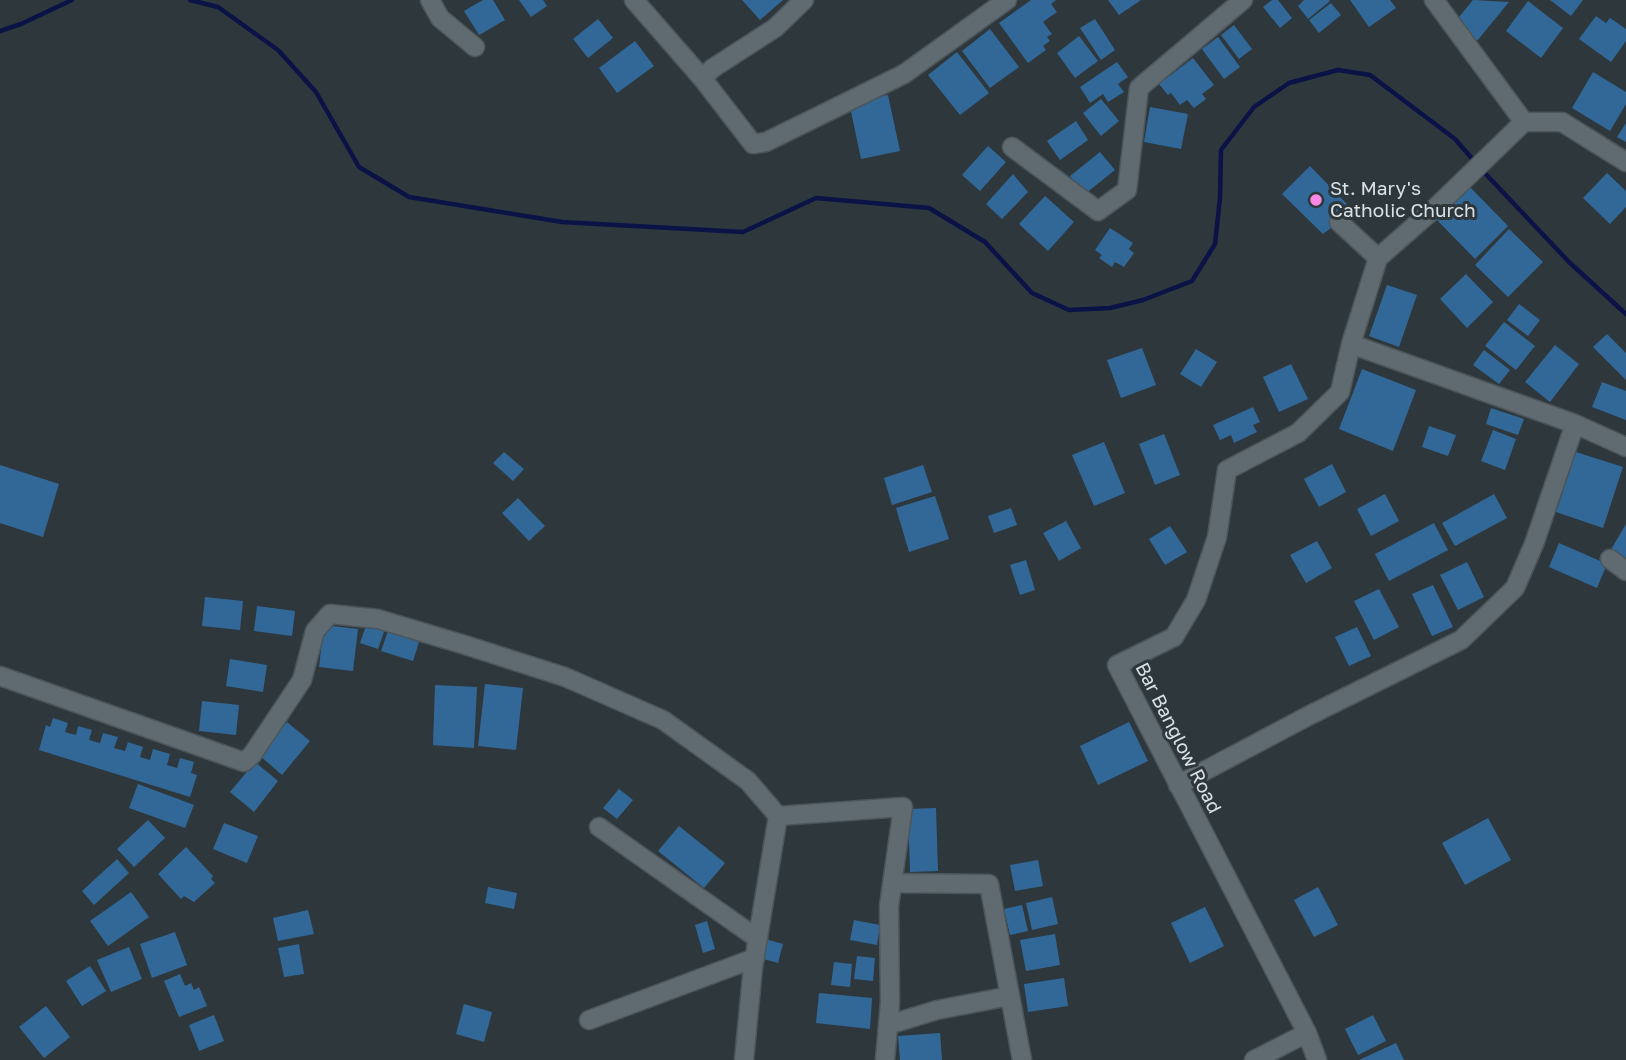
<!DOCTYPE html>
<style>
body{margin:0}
canvas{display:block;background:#2d373c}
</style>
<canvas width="1626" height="1060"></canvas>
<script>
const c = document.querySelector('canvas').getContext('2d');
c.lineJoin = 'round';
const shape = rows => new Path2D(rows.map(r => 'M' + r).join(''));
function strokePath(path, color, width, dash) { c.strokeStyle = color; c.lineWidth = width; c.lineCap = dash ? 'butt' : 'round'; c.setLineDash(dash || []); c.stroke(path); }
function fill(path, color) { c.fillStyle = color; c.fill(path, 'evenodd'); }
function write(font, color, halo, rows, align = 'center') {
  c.font = font + ' "Golos Text",sans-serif'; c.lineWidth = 6; c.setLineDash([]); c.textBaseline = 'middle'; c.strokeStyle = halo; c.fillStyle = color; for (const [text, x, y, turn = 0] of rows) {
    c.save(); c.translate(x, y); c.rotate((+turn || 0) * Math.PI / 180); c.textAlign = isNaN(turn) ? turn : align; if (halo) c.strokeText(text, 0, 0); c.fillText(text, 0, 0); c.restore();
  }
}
const stream = shape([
 [190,0,218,7,278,50,316,92,359,167,409,197,562,222,743,232,816,198,929,208,985,242,1032,293,1069,310,1110,308,1143,300,1192,281,1215,244,1220,198,1221,150,1254,107,1289,83,1338,70,1370,75,1455,139,1475,162],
 [0,31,21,24,72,0],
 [1481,169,1569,262,1626,314]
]);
const building = shape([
 [483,0,493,0,505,20,479,35,464,11],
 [519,0,543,0,547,6,531,17],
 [742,0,783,0,760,20],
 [1031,0,1056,0,1051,4,1057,12,1043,22,1052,34,1047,37,1050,41,1043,46,1046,50,1028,63,999,23],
 [1108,0,1141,0,1119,15],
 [1272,0,1278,0,1292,18,1280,28,1263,7],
 [1304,0,1329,0,1330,1,1308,19,1298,6],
 [1350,0,1390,0,1396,8,1369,27],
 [1473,0,1509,2,1477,41,1454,23],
 [1550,0,1583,0,1571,16],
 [1528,1,1563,28,1541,58,1506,31],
 [1331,3,1341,15,1319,33,1309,20],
 [1596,16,1606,23,1610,18,1626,29,1626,41,1611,62,1579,39],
 [598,19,613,38,588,58,573,39],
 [1095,19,1115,50,1101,60,1080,28],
 [1234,25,1252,49,1239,59,1221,35],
 [990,29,1019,67,990,88,962,51],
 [1079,36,1098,61,1075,78,1057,53],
 [1218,37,1240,67,1224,79,1202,49],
 [635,41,654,66,617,93,599,68],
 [957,52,989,93,960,115,928,75],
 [1193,58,1214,85,1202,94,1206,99,1194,108,1187,100,1180,105,1171,93,1168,95,1159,84],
 [1117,62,1128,77,1118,84,1124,92,1108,102,1103,94,1090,103,1080,87],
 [1593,72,1626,92,1626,104,1610,131,1572,108],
 [888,95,900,151,861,159,849,102],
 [1101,99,1119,121,1101,136,1083,113],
 [1150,107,1188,114,1181,149,1144,142],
 [1076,121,1088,140,1060,160,1047,141],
 [1626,123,1626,142,1617,137],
 [988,146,1006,162,980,191,962,175],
 [1100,152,1115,170,1085,194,1070,176],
 [1310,166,1349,206,1339,222,1323,234,1282,194],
 [1607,173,1626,191,1626,207,1610,224,1583,198],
 [1013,174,1028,192,1002,219,986,204],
 [1470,187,1508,226,1475,259,1437,220],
 [1045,196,1074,222,1048,251,1019,224],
 [1110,228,1133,243,1129,249,1134,253,1124,267,1115,262,1112,267,1099,258,1102,255,1095,250],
 [1509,229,1543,262,1508,297,1475,265],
 [1466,274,1493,302,1467,328,1440,299],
 [1387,285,1417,295,1399,347,1369,336],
 [1519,304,1540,320,1528,336,1507,320],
 [1504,322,1535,346,1516,370,1485,346],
 [1607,334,1626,353,1626,380,1593,347],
 [1555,345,1579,364,1550,402,1525,382],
 [1142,348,1156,385,1121,398,1107,360],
 [1196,349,1217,362,1201,387,1180,374],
 [1484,350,1510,370,1499,384,1473,365],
 [1291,364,1308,399,1279,412,1263,377],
 [1362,369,1416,390,1393,451,1339,429],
 [1602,382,1626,391,1626,420,1592,407],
 [1253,407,1260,422,1253,425,1257,432,1234,443,1231,435,1220,440,1213,425],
 [1491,408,1524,419,1518,435,1486,424],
 [1429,426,1456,435,1448,456,1422,447],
 [1493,430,1516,439,1505,470,1481,461],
 [1164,434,1180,475,1155,485,1139,444],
 [1104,442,1125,493,1094,506,1072,455],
 [504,452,524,469,513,481,493,463],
 [1576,452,1623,467,1603,528,1556,512],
 [1332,464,1346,492,1319,507,1304,479],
 [0,465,59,484,43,537,0,523],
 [923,465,932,492,892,505,884,478],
 [1385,494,1399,521,1371,536,1357,509],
 [1494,494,1507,518,1455,546,1442,523],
 [935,496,949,539,909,552,896,508],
 [518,498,545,526,529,541,502,513],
 [1011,508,1017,525,994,533,988,516],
 [1066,521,1081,548,1059,561,1043,533],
 [1434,523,1448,550,1389,581,1375,554],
 [1626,524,1626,564,1609,553],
 [1170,526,1187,552,1165,565,1149,539],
 [1317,541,1332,568,1306,583,1290,555],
 [1559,543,1607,564,1597,588,1549,567],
 [1026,560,1035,590,1020,595,1010,565],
 [1467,562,1484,597,1458,610,1440,575],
 [1433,585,1453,627,1432,636,1412,594],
 [1379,589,1399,627,1374,640,1354,601],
 [205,597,243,601,240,630,202,626],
 [257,606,295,611,292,636,254,631],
 [367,623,385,629,378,649,360,643],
 [324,625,358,629,353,671,319,667],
 [1357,627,1371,656,1349,666,1335,637],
 [388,631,419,642,413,661,381,651],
 [230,659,267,665,263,692,226,686],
 [485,684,523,688,516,750,478,746],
 [435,685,477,687,474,748,433,745],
 [202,701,239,705,236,735,199,731],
 [53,718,68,723,65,732,76,735,78,726,92,730,89,740,100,743,103,733,118,737,114,748,125,751,128,742,143,747,140,757,150,760,153,749,170,754,167,765,177,768,180,758,194,762,191,773,197,775,190,797,39,750,46,725,50,727],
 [287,722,310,741,282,775,259,755],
 [1129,722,1148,761,1098,785,1080,746],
 [255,762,278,781,254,812,230,792],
 [138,784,194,805,185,828,129,808],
 [619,789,633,800,617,819,603,808],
 [936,808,938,871,910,872,908,809],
 [1488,818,1511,860,1465,885,1442,843],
 [148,820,165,838,134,867,117,849],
 [224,823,258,836,247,863,213,849],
 [679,826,725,863,704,888,658,851],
 [186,847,213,876,211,879,215,883,194,902,184,896,181,899,158,874],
 [117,859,129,873,94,905,82,891],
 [1038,860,1043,886,1015,891,1010,865],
 [488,887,517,893,514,909,485,903],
 [1318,887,1338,925,1314,937,1294,900],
 [131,892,149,917,108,946,90,921],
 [1052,897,1058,924,1032,930,1026,903],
 [1022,905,1028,931,1010,935,1004,909],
 [1205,907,1224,946,1190,963,1171,923],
 [308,910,314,934,278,941,273,918],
 [854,920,880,925,877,945,850,940],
 [707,921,715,949,703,953,695,925],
 [175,932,187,965,152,978,140,944],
 [1055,934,1060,965,1026,971,1020,940],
 [765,939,783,944,778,963,760,958],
 [299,944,304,974,284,977,278,948],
 [129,947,142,979,111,992,97,960],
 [857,956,875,958,873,981,854,979],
 [834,962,852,964,850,987,831,985],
 [90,966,106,991,82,1006,66,981],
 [180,974,185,986,191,983,194,990,199,987,207,1006,179,1017,164,981],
 [1064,978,1068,1006,1028,1012,1024,984],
 [819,993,872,998,870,1029,816,1023],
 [464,1004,492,1012,484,1042,456,1034],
 [46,1006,70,1037,44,1058,19,1027],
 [214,1015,224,1041,199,1051,189,1025],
 [1373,1015,1386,1041,1358,1055,1345,1029],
 [940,1033,942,1060,900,1060,898,1036],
 [1396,1043,1404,1060,1359,1060]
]);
const minor = shape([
 [430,0,440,18,475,47],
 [634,0,702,78,753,144,766,142,904,74,1007,0],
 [1434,0,1524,122],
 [702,78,713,68,775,28,804,0],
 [1524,122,1562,122,1626,162],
 [1012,147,1098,211,1127,190,1139,88,1243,0],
 [1339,222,1378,258],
 [1351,344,1575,424,1626,447],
 [1610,559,1626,571],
 [0,676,244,762,252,755,302,680,315,631,330,614,378,619,465,645,565,677,663,720,748,781,778,816,753,967,744,1060],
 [1178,785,1308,716,1461,640,1515,588,1534,544,1575,424],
 [778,816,903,807,889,906,890,1002,885,1060],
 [599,827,758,939],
 [892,883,989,884,1022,1060],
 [589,1020,755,958],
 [888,1025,937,1010,1010,996],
 [1254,1060,1307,1033],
 [1317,1060,1307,1033,1117,665,1174,637,1196,600,1217,537,1227,470,1298,433,1340,392,1351,344,1378,258,1434,209,1524,122]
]);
const markers = [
 [1316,200,7,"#fb87e6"]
];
const poiNames = [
 ["St. Mary's",1330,189],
 ["Catholic Church",1330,211]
];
const streetNames = [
 ["Bar Banglow Road",1178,738,63]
];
strokePath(stream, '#0a1246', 4.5);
fill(building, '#316898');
strokePath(minor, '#4c5559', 21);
strokePath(minor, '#606b71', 18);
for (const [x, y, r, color] of markers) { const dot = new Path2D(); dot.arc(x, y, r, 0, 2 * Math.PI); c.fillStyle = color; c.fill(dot); strokePath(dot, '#2d373c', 2.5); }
write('19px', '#dbe2e5', '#2d373c', poiNames, 'left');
write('19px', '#dbe2e5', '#2d373c', streetNames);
</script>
